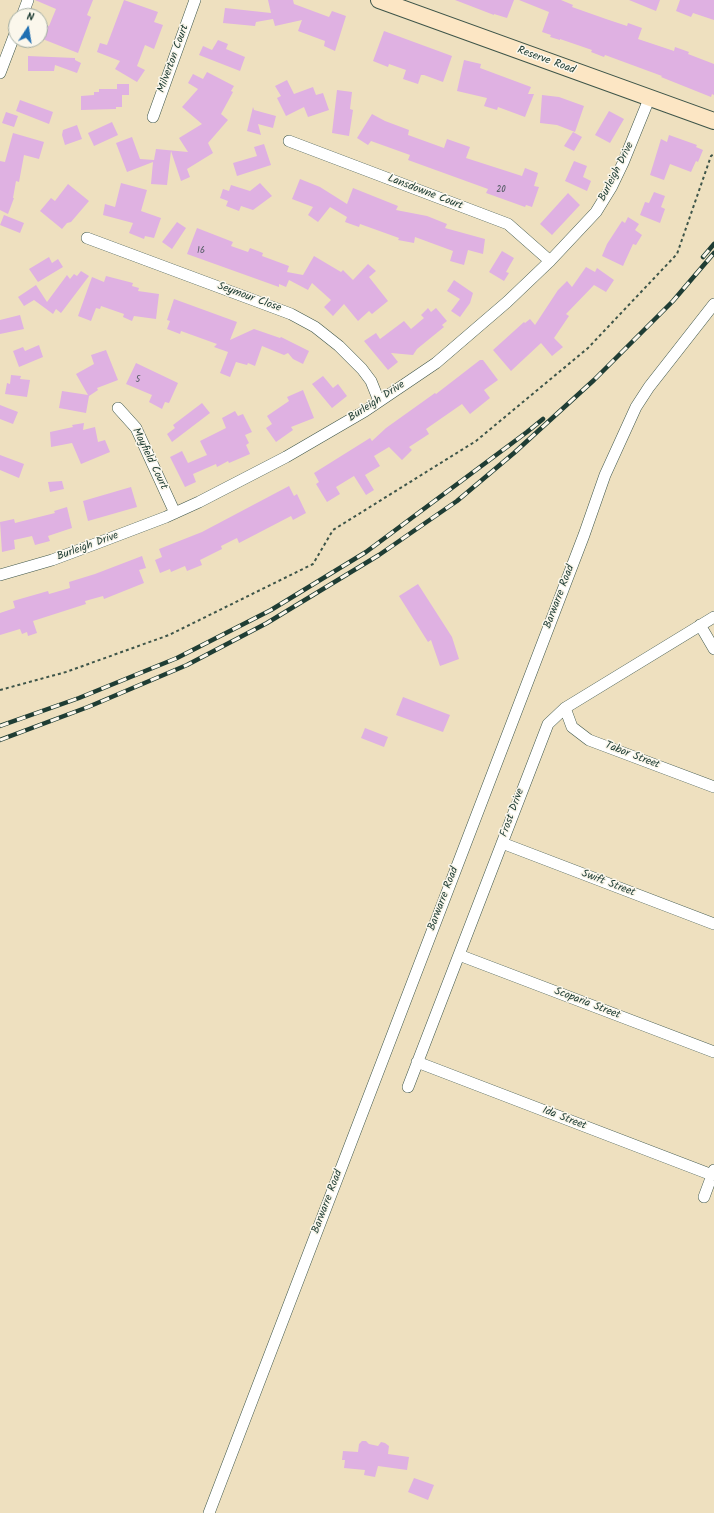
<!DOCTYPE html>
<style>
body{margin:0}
#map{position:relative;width:714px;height:1513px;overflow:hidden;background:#eee0bf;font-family:Kalam,sans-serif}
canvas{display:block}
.north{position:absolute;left:8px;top:8px;width:40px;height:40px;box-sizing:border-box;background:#fbf7ec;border:1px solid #a3ada2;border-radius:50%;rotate:12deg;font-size:11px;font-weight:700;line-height:16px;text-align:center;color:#1f3d34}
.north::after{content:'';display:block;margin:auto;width:14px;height:18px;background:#1f6fb2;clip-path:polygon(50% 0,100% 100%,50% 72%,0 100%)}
</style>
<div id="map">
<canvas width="714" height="1513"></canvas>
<div class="north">N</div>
</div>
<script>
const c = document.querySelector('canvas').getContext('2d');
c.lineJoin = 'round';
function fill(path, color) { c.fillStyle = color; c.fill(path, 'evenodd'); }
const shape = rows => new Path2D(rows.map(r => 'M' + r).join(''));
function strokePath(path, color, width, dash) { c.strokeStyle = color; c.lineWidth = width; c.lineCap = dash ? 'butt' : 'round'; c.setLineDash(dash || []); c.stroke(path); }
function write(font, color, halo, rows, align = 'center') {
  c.font = font + ' Kalam,sans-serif'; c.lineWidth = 3; c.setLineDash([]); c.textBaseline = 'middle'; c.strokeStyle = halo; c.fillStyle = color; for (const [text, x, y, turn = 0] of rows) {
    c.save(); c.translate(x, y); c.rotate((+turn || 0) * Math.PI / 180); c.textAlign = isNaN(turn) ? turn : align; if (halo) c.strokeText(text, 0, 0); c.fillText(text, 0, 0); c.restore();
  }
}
const building = shape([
 [35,0,93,0,87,15,91,17,78,53,40,38,40,23,49,26,56,9],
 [124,0,158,12,154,22,163,25,154,49,145,45,137,66,145,70,137,82,115,69,120,61,97,52,100,43,107,45],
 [268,0,293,0,294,4,329,17,332,11,346,16,335,51,324,46,325,41,298,31,302,20,275,26,273,19,256,22,255,26,223,23,225,8,271,13],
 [455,0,514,0,507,18,494,14,494,15],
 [519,0,561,0,573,5,572,7,606,19,627,26,628,23,642,28,638,39,674,51,675,47,689,52,688,54,714,64,714,95,712,94,711,97,661,77,662,76,605,55,604,57,591,52,592,50,560,39,560,40,550,37,551,35,542,32,549,12],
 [629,0,660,0,656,11],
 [680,0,714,0,714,20,693,13,691,17,676,11],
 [384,31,452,56,443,82,424,75,421,75,418,84,403,79,406,70,389,64,388,67,373,61],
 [218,40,228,44,226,49,245,57,240,71,199,55,203,46,212,50],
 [28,56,75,58,75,60,81,63,77,73,55,65,54,71,28,71],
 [464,60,481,64,480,68,531,87,528,94,534,94,525,117,498,107,497,110,484,106,487,98,457,91],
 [207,72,234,86,231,91,233,92,221,114,228,120,208,143,213,153,187,169,190,177,181,181,171,151,167,185,151,184,153,162,127,172,116,143,132,137,140,159,154,160,156,149,188,152,179,138,202,124,182,107,198,89,188,83,193,74,203,79],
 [287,80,294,94,313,87,316,95,323,93,329,110,308,117,304,107,286,116,277,98,281,96,275,86],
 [117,84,129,84,129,95,122,95,122,107,116,107,116,109,81,110,81,96,94,95,94,92,99,92,99,89,117,89],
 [337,90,352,92,350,109,353,110,349,136,332,133],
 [542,95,559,97,584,106,575,132,557,125,540,123],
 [20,100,53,112,49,124,16,111],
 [253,107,254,110,276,116,273,128,258,124,261,135,247,131],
 [609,111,624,119,610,143,595,135],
 [6,112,18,116,14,127,2,123],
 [372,114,385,121,409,130,408,135,444,148,447,139,470,147,466,158,522,176,525,168,538,173,534,186,539,187,532,207,526,205,525,207,486,193,488,189,408,160,410,155,371,141,368,145,357,138],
 [112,122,118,135,94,146,88,133],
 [77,125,82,139,65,145,62,135,63,130],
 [573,132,582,137,574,151,564,146],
 [13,133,44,142,39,159,24,155,19,182,16,181,13,198,14,198,8,214,0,210,0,161,5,162],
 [669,135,697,145,696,147,703,150,698,162,696,161,691,172,670,164,664,180,650,175,661,139,667,142],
 [264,144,271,165,237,176,233,163,257,156,254,147],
 [574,161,587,166,583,177,591,181,587,191,565,181],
 [300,179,320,187,347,204,353,188,398,206,396,210,427,216,447,224,445,228,485,239,483,254,468,250,464,265,450,261,453,251,415,237,414,243,398,240,399,238,360,224,359,227,345,222,347,217,330,207,318,222,308,215,313,207,292,199],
 [121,183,147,190,141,211,161,218,154,238,145,236,144,239,129,233,133,223,103,215,105,204,115,207],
 [260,183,272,196,253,210,241,206,239,211,226,206,228,201,220,198,223,189,229,191,231,185,250,191],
 [68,184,89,201,71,222,67,223,62,229,40,211,51,198,55,201],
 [654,192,665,196,661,207,665,209,660,223,640,215,645,202,649,203],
 [568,193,580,205,552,235,540,224],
 [4,215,24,223,20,233,0,225],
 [628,217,639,224,635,230,642,235,636,245,633,244,623,266,602,256,607,244,622,221,625,223],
 [177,222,186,228,172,249,162,242],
 [197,228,233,242,231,246,248,252,250,248,263,253,262,256,289,266,287,272,303,275,314,256,341,272,343,270,353,280,368,264,376,271,369,277,388,301,372,314,369,311,358,321,344,304,333,316,324,307,331,300,312,283,308,290,289,280,286,287,279,284,279,287,187,254],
 [502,251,514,258,506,272,509,273,504,281,489,272],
 [49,257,52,263,58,259,63,267,38,282,29,269],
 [586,267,595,272,597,268,614,280,606,292,594,285,566,314,569,316,554,338,563,347,552,356,541,343,511,371,493,350,524,322,525,323,530,319,535,325,558,290,567,281,572,287],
 [81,271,89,276,61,313,56,309,53,314,34,300,24,306,18,297,36,285,47,302,67,275,70,279,74,274,77,276],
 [106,276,133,283,132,286,139,288,138,291,159,294,156,319,134,316,132,321,123,317,124,314,101,306,100,309,96,308,91,321,78,316,92,277,104,282],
 [454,280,473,293,470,303,460,317,451,311,460,299,447,291],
 [174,299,237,322,230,340,254,329,280,338,281,337,309,351,303,364,293,359,288,353,284,355,262,346,255,366,248,363,247,365,236,362,230,377,220,373,228,352,214,347,217,344,181,331,180,334,167,329,170,321,167,320],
 [428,308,431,312,436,308,447,321,442,325,444,327,417,349,413,355,391,353,398,362,388,370,364,341,376,333,380,339,404,321,411,329,424,318,421,315],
 [20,315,24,329,0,334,0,320],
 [39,345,43,357,19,367,13,351,23,347,25,351],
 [106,350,118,380,97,388,98,390,89,396,86,413,59,408,62,391,88,395,76,374,94,364,91,355],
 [480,360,483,360,498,380,484,390,490,398,470,414,462,404,426,429,429,434,409,447,412,450,402,460,389,447,374,456,380,466,365,475,374,490,366,495,354,476,336,487,340,494,327,502,316,484,319,482,314,473,370,438,372,441,386,428,435,393,436,394],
 [136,363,178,383,169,403,165,402,162,409,149,402,152,395,126,384],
 [11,375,21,376,20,379,30,380,27,397,5,394,7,383,10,384],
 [323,376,333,388,338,384,347,396,332,408,312,384],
 [303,390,314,418,291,427,293,430,276,442,266,428,272,424,267,416,289,401,287,397],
 [202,403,210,413,172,442,167,434,175,428,173,425],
 [0,405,18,412,13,424,0,419],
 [235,411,238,416,243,414,252,432,245,435,249,443,246,445,250,454,229,463,228,461,217,467,216,464,193,474,196,482,185,487,170,457,182,451,188,463,207,455,200,441,226,428,222,418],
 [84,423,83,430,95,427,98,442,105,440,110,452,81,464,72,443,51,447,50,432,73,427,72,425],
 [0,455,24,464,19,478,0,470],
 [62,481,64,489,50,492,48,482],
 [289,486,294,496,297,494,306,513,293,520,291,516,239,543,237,538,221,546,222,549,200,560,202,565,187,571,185,566,171,572,170,569,160,573,155,560,162,557,159,549,202,532],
 [131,487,137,507,88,521,83,501],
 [67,507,72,528,48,536,50,541,35,545,32,536,14,540,15,549,2,552,0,522,14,519,15,523,55,513,54,511],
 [142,556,146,568,139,570,144,583,104,599,103,596,85,601,86,604,33,621,37,633,28,636,27,632,22,634,20,629,0,635,0,613,15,608,13,601,48,591,49,594,70,588,69,582,95,574],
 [418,584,452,637,459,659,440,666,431,640,428,642,399,596],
 [403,697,450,715,443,732,396,715],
 [365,728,388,737,384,747,361,738],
 [362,1441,366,1441,369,1444,378,1446,381,1442,385,1443,389,1446,388,1454,409,1457,407,1470,378,1466,375,1477,364,1475,365,1470,344,1468,345,1460,342,1460,343,1451,358,1452,359,1444],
 [414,1478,434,1485,428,1500,408,1492]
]);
const path = shape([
 [0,690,66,672,169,635,313,564,333,530,476,441,588,348,677,254,711,156,714,154]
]);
const street = shape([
 [22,16,28,0],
 [0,73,16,31],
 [153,117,195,0],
 [289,141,508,224,550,261],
 [87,238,291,314,315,327,339,346,362,369,371,381,379,401],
 [118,408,136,428,175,513],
 [0,575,52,560,95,544,166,517,199,502,286,457,365,411,436,363,507,302,550,261,596,212,612,186,623,163,649,99],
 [700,625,714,649],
 [565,708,572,727,589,740,714,787],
 [502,843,714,924],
 [459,955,714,1052],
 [417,1062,712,1175],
 [408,1087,548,724,565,708,714,617],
 [704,1197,714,1170],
 [209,1513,584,535,605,475,636,407,649,387,714,304]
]);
const secondary = shape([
 [379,0,714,121]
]);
const rail = shape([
 [703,257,714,244],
 [0,726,79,698,177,658,271,610,366,552,527,432,543,419],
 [0,740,88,707,187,665,267,623,379,555,457,501,514,453,594,380,673,301,714,253]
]);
const numberNames = [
 ["20",501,190],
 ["16",201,251],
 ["5",138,380]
];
const streetNames = [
 ["Milverton Court",174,59,-70],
 ["Reserve Road",546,61,20],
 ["Burleigh Drive",617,172,-63],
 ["Lansdowne Court",425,193,21],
 ["Seymour Close",249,298,20],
 ["Burleigh Drive",377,402,-33],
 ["Mayfield Court",149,459,64],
 ["Burleigh Drive",88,547,-20],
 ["Barwarre Road",560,597,-69],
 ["Tabor Street",632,756,21],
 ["Frost Drive",513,813,-70],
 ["Swift Street",608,884,21],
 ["Barwarre Road",444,899,-69],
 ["Scoparia Street",587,1004,21],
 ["Ida Street",564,1119,21],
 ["Barwarre Road",328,1202,-69]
];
fill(building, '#dfb1e2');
strokePath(street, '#3e5549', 12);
strokePath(secondary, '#3e5549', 18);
strokePath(path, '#3e5549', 2, [3, 3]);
strokePath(street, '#fff', 11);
strokePath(secondary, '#fce6c4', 16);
strokePath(rail, '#1f3d34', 4.5);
strokePath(rail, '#fbf7ec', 3, [9]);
write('9px', '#4f5a60', null, numberNames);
write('11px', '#1f3d34', '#fbf7ec', streetNames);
</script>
